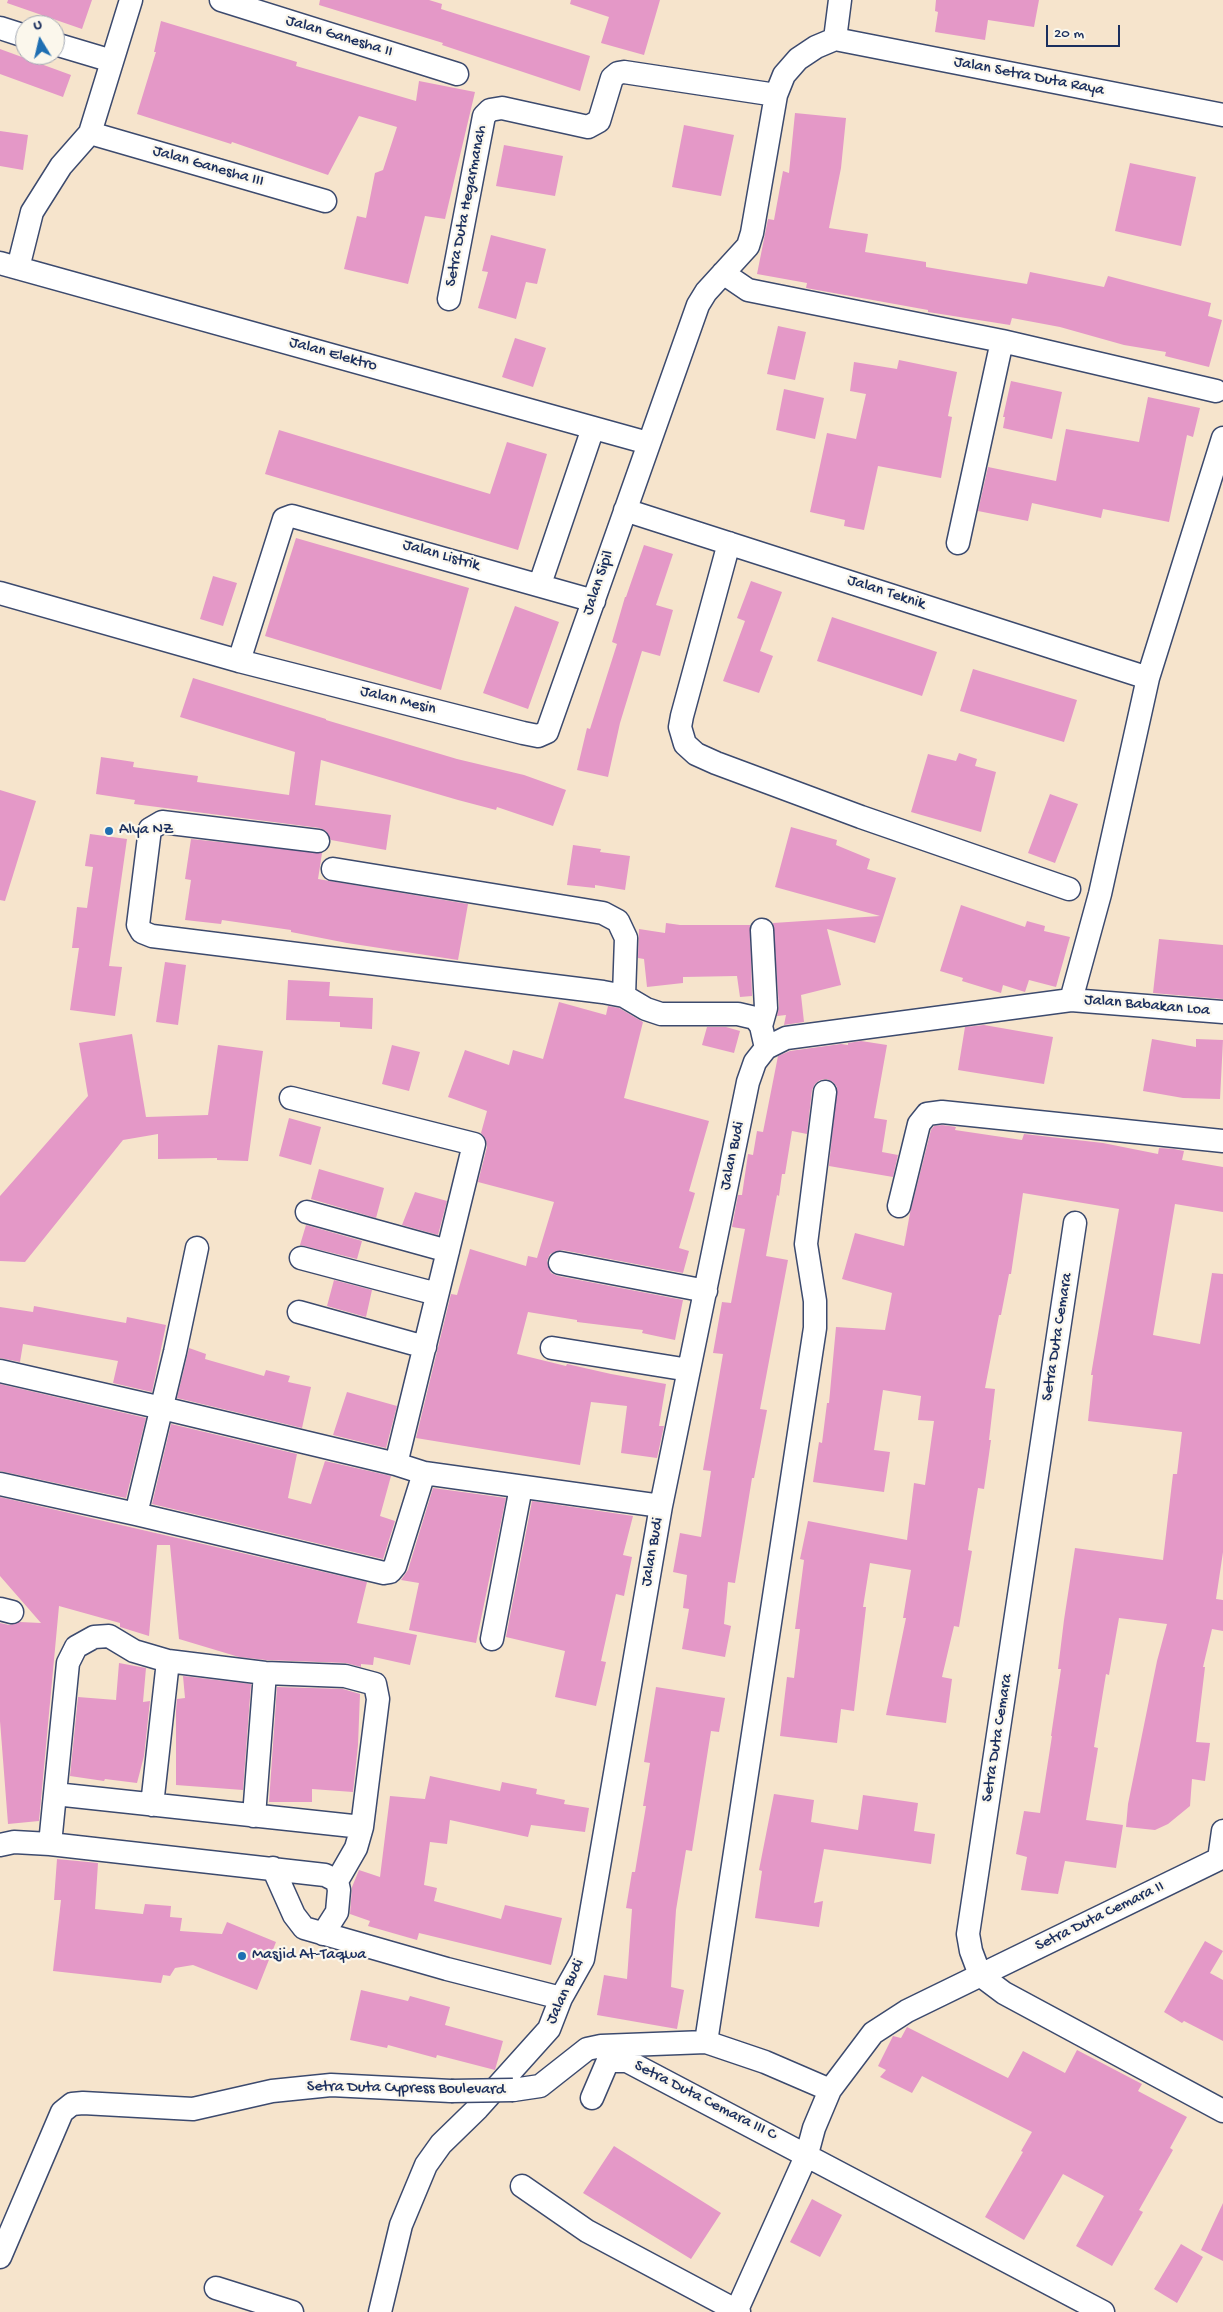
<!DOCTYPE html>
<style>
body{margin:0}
#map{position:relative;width:1223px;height:2312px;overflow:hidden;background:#f6e4cc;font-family:"Gochi Hand",sans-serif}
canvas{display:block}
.north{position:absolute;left:15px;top:15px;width:50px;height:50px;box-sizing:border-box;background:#fbf7ec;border:1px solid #a1a7b3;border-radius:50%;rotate:351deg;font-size:14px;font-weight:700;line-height:20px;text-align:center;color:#1b2f5e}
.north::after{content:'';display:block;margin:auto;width:18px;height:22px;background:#1f6fb2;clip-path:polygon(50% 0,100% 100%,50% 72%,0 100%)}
.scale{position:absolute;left:1046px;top:25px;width:74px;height:22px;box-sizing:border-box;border:2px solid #1b2f5e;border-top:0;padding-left:6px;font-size:15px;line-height:18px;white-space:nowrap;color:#1b2f5e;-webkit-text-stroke:4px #fbf7ec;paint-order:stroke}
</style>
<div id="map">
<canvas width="1223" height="2312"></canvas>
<div class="north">U</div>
<div class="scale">20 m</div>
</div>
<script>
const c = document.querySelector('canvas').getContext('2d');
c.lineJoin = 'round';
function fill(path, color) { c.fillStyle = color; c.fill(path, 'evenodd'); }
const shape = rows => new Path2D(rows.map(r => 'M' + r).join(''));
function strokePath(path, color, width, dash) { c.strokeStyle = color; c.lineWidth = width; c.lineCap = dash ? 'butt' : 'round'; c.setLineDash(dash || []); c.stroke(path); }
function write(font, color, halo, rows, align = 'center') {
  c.font = font + ' "Gochi Hand",sans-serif'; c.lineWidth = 4.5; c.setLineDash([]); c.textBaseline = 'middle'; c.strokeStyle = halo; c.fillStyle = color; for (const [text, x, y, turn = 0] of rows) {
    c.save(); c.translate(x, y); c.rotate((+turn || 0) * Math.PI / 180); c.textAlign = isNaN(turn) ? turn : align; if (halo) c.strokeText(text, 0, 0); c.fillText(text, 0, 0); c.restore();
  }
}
const building = shape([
 [8,0,92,0,82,29,7,3],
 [320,0,429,0,442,4,441,9,590,56,580,91,442,45,443,43,319,5],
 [571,0,660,0,644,55,601,43,609,17,570,4],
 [936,0,1039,0,1034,27,988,20,985,40,935,32,938,12,935,11],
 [161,21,297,62,296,66,416,101,419,81,475,92,445,219,425,216,408,284,344,269,357,216,366,218,375,173,383,170,397,127,359,116,328,175,232,142,231,144,137,114,156,52,154,52],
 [0,49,71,75,63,97,0,74],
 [795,113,846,118,841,168,829,228,868,234,865,252,926,262,926,267,1027,284,1030,272,1104,287,1108,276,1211,303,1208,316,1222,320,1209,367,1165,356,1166,352,1124,345,1060,327,1012,318,1010,325,928,312,928,310,806,288,807,283,757,274,768,219,774,220,783,171,789,173],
 [684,125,734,135,721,196,672,187],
 [0,131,28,135,23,170,0,166],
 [504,145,563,156,555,196,496,186],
 [1130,163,1196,177,1181,246,1115,231],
 [491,235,546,249,537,284,526,282,516,319,478,308,488,272,482,271],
 [778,326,806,332,795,380,767,374],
 [515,338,546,348,533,387,502,377],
 [899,360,957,372,948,416,952,417,941,478,878,466,864,530,844,526,845,520,810,512,827,433,856,439,866,394,850,391,854,362,897,369],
 [1011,381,1062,392,1052,439,1003,428,1005,417,1003,417],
 [784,389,824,398,815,439,776,430],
 [1148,397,1200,408,1193,437,1187,435,1169,522,1103,509,1101,518,1032,503,1028,521,978,511,988,467,1056,481,1066,429,1139,442],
 [279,430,490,494,507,442,547,454,518,550,265,474],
 [296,538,469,588,441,690,265,636],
 [644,545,673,554,656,605,673,610,660,656,642,651,620,723,608,777,577,770,587,728,590,729,617,644,612,642,625,597,626,597],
 [213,576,237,583,223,626,200,619],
 [751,581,782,592,760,651,773,656,759,693,723,681,745,621,737,618],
 [515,606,559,622,528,709,483,693],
 [832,617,937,652,922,696,817,661],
 [973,669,1077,700,1064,742,960,711],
 [193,678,326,719,326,720,457,759,524,775,566,790,553,826,497,807,496,810,458,800,321,760,315,805,391,815,386,850,331,840,326,831,320,828,134,804,135,800,96,794,101,757,134,762,133,767,198,776,197,782,289,795,295,752,180,717],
 [959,753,977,759,975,766,996,772,981,832,911,812,928,754,956,761],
 [0,790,36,801,5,901,0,900],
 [1050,794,1078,804,1055,863,1028,853],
 [791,827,837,840,836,845,870,859,867,869,896,878,875,943,827,929,841,985,801,995,804,1022,784,1025,786,1015,777,1016,779,1007,773,923,880,916,775,887],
 [90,834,127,839,109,966,122,967,115,1016,70,1010,79,948,72,948,77,907,87,908,93,867,85,866],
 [191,839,322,853,318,879,468,904,458,960,347,943,291,932,291,930,222,920,221,924,185,920,191,880,185,879],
 [573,845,601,849,600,852,630,856,625,890,595,885,595,888,567,885],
 [961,905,1025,927,1027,921,1045,926,1044,931,1070,937,1056,987,1029,980,1025,992,1003,985,1001,993,962,981,963,978,940,971],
 [666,923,680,925,750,925,752,996,740,997,737,976,683,977,683,983,647,987,644,959,638,958,639,929,665,933],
 [1159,939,1223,945,1223,999,1153,993],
 [165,962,186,965,178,1025,156,1022],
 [288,980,330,982,329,996,373,998,372,1029,340,1027,340,1022,286,1020],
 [559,1002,606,1015,608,1006,619,1008,643,1022,624,1098,709,1121,689,1191,695,1193,679,1248,689,1251,683,1273,562,1250,550,1254,547,1261,551,1273,558,1276,683,1300,675,1340,642,1333,643,1330,577,1322,577,1320,528,1312,517,1354,566,1366,567,1364,611,1374,666,1384,659,1426,664,1426,657,1458,621,1453,627,1406,591,1402,580,1465,416,1438,451,1294,457,1295,470,1249,526,1266,528,1256,537,1258,554,1202,478,1182,487,1147,486,1140,481,1133,487,1111,448,1097,465,1050,509,1065,513,1050,543,1059],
 [984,1025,1053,1037,1044,1084,958,1070,965,1027],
 [707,1027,726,1027,740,1031,734,1053,702,1045],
 [132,1034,146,1117,208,1115,218,1045,263,1051,248,1161,217,1160,217,1158,158,1159,158,1134,123,1140,25,1262,0,1261,0,1196,88,1096,79,1043],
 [1152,1039,1196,1047,1196,1039,1223,1040,1220,1099,1183,1098,1143,1091],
 [861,1041,887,1045,874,1118,887,1120,882,1152,898,1155,893,1177,829,1166,837,1087,833,1082,827,1079,820,1080,815,1084,812,1090,807,1134,792,1131,785,1174,782,1174,779,1196,777,1195,766,1256,788,1260,760,1409,767,1410,754,1478,752,1478,735,1583,728,1582,724,1624,731,1626,725,1657,682,1649,689,1609,683,1608,687,1575,673,1572,680,1533,701,1537,711,1471,703,1470,723,1354,713,1353,722,1302,731,1303,745,1229,732,1227,738,1195,742,1195,748,1154,753,1155,757,1131,763,1132,778,1056,790,1051,841,1044,848,1045,848,1043],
 [392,1045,420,1052,409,1091,382,1084],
 [289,1118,321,1127,311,1165,279,1156],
 [942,1125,956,1127,955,1130,1022,1140,1024,1134,1103,1143,1158,1154,1159,1148,1174,1149,1184,1151,1182,1160,1223,1167,1223,1212,1175,1204,1153,1335,1200,1344,1212,1273,1223,1274,1223,1552,1216,1599,1223,1600,1223,1631,1212,1629,1203,1667,1205,1667,1196,1742,1210,1743,1205,1781,1192,1779,1190,1806,1168,1824,1155,1830,1126,1827,1128,1804,1157,1661,1167,1624,1119,1618,1109,1675,1106,1674,1094,1747,1098,1748,1086,1820,1123,1825,1116,1868,1065,1861,1058,1894,1021,1890,1027,1857,1016,1854,1024,1811,1040,1813,1052,1736,1051,1736,1061,1669,1058,1669,1064,1620,1075,1548,1163,1560,1173,1474,1177,1474,1182,1432,1088,1421,1093,1375,1091,1375,1119,1209,1023,1193,1011,1274,1009,1274,1001,1315,999,1315,985,1388,995,1389,989,1440,991,1440,984,1489,978,1488,968,1550,972,1551,959,1627,954,1626,942,1677,952,1679,946,1723,886,1715,906,1618,903,1618,911,1570,870,1563,863,1607,866,1607,854,1711,841,1709,837,1743,780,1736,787,1677,794,1678,800,1629,795,1629,804,1560,800,1559,808,1521,907,1540,914,1483,925,1485,934,1421,918,1420,921,1396,883,1390,874,1450,890,1452,884,1492,813,1482,819,1442,822,1443,827,1403,829,1403,836,1327,885,1330,892,1293,842,1279,855,1233,904,1246,910,1213,931,1130,934,1126],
 [319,1169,384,1188,376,1218,311,1199],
 [415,1192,447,1201,438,1235,402,1225],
 [306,1225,362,1241,357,1259,300,1245],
 [334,1280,372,1290,366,1317,327,1306],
 [34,1306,126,1323,127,1317,166,1325,152,1392,113,1383,118,1361,23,1344,20,1362,0,1358,0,1307,33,1312],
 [189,1348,206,1354,205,1359,264,1376,266,1370,290,1376,288,1382,311,1387,302,1428,177,1398],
 [0,1384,146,1418,126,1498,0,1471],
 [347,1392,397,1406,386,1448,333,1435],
 [171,1424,297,1454,288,1498,311,1504,325,1461,391,1476,380,1516,395,1521,383,1559,152,1504],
 [433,1488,506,1498,476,1643,409,1630,419,1583,401,1580,408,1570],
 [0,1497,367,1582,357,1623,417,1635,410,1665,374,1657,373,1665,361,1664,361,1667,346,1663,266,1660,239,1657,179,1639,170,1545,157,1545,149,1636,120,1627,120,1623,59,1606,39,1821,8,1824,0,1721,0,1623,9,1625,20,1622,41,1623,0,1576],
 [532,1501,633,1516,623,1555,632,1557,624,1596,616,1594,601,1661,606,1662,596,1706,555,1697,565,1651,506,1637],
 [119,1663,146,1668,143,1702,150,1701,144,1756,137,1783,105,1779,104,1781,70,1776,78,1697,116,1700],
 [183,1676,251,1684,243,1790,176,1785,176,1711,177,1699,185,1698],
 [277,1687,343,1689,360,1694,358,1745,353,1792,312,1789,312,1802,269,1802],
 [656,1687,725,1698,719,1732,711,1731,692,1851,686,1850,676,1910,671,1987,684,1990,677,2029,597,2015,604,1975,627,1979,632,1909,626,1908,632,1872,635,1872,646,1806,643,1806,650,1763,644,1762],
 [430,1776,500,1791,502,1782,537,1789,536,1794,565,1800,564,1804,589,1808,585,1832,531,1825,528,1837,450,1820,447,1844,430,1842,424,1885,437,1888,434,1901,501,1919,505,1905,562,1918,551,1965,419,1933,417,1940,368,1926,370,1921,350,1914,352,1887,359,1870,380,1877,390,1796,425,1799],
 [774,1794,814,1800,811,1822,858,1830,863,1795,918,1803,914,1831,935,1834,931,1864,824,1849,814,1903,823,1901,819,1927,755,1918,762,1871,759,1870],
 [57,1859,98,1863,95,1909,143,1914,145,1904,171,1906,170,1917,182,1918,180,1931,222,1934,227,1922,276,1942,257,1990,193,1965,175,1968,170,1976,163,1975,161,1983,53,1971,61,1900,54,1900],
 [1205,1941,1223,1951,1210,1973,1223,1980,1223,2041,1184,2021,1182,2023,1164,2012],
 [361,1990,408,2001,410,1996,450,2007,445,2025,503,2041,495,2070,437,2055,436,2058,388,2045,387,2048,350,2040],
 [907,2027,1008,2078,1023,2051,1065,2073,1077,2050,1142,2084,1138,2091,1187,2117,1170,2148,1173,2150,1139,2210,1143,2212,1112,2266,1076,2246,1104,2196,1063,2174,1024,2240,985,2217,1023,2152,1021,2151,1032,2132,922,2076,912,2093,880,2077,886,2070,878,2066,893,2036,901,2038],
 [614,2146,721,2213,691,2259,583,2193],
 [812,2199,842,2215,820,2257,790,2242],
 [1223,2203,1223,2261,1201,2250],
 [1181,2244,1203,2257,1177,2303,1154,2289]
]);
const street = shape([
 [221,0,457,74],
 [0,28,25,36],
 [835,39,1223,115],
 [835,39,840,0],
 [55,44,112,61],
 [90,133,325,201],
 [0,263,648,443],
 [18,268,32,212,61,166,90,133,131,0],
 [723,273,748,290,1002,341,1216,391],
 [449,299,484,116,490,110,502,108,588,127,599,121,612,78,618,73,624,72,776,95],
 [625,510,1148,678],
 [729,543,682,716,680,727,685,744,696,754,716,763,861,817,1069,889],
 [958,543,1002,341],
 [540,584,593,428],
 [0,593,239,661,523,733,538,736,547,732,698,305,706,292,748,246,752,233,776,95,784,75,798,59,816,47,835,39],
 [239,661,284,519,292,516,594,601],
 [318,841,162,822,150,829,138,925,142,932,152,936,603,992,624,996,646,1009,661,1014,738,1014,755,1018,761,1026,766,1048],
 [333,869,603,913,618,921,626,938,624,996],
 [1071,1000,1100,894,1148,678,1223,438],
 [761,1026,766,1008,762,930],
 [291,1098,474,1144,396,1464],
 [899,1206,919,1124,927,1114,942,1112,1223,1141],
 [307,1212,448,1251],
 [1075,1223,968,1934,971,1951,980,1975,1004,1993,1223,2111],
 [301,1258,437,1294],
 [560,1263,706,1291],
 [299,1312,425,1347],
 [552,1348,689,1370],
 [0,1371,162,1408,396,1464,424,1473,661,1506],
 [0,1484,136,1514,384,1573,390,1572,395,1566,424,1473],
 [136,1514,175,1352,197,1248],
 [0,1609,12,1612],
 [492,1639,521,1487],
 [55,1794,362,1827],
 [152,1805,168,1661],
 [254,1816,265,1673],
 [50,1844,68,1663,76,1647,94,1637,109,1636,134,1651,168,1661,265,1673,345,1676,375,1684,378,1699,362,1827,356,1848,337,1881],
 [0,1845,14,1842,50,1844,325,1875,337,1881,339,1890,337,1912,323,1934],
 [1219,1859,1223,1831],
 [273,1868,294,1915,304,1928,447,1969,561,1998],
 [706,2042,815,1328,815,1301,806,1244,825,1092],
 [513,2090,540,2086,587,2049,601,2046,706,2042,765,2062,830,2090],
 [592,2098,607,2063,612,2061,627,2061,1103,2312],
 [522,2186,587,2231,739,2312],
 [0,2257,62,2112,72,2104,83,2103,193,2109,272,2091,331,2085,451,2091],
 [216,2288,292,2312],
 [380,2312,401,2225,426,2165,441,2144,478,2108,549,2029,561,1998,583,1959,661,1506,748,1082,755,1062,766,1048,786,1038,1071,1000,1223,1012],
 [736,2312,807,2154,814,2128,830,2090,873,2033,907,2011,1219,1859]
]);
const streetBridge = shape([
 [451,2091,513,2090]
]);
const markers = [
 [109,831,5,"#1f6fb2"],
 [242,1956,5,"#1f6fb2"]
];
const streetNames = [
 ["Jalan Ganesha II",339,37,17],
 ["Jalan Setra Duta Raya",1029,77,11],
 ["Jalan Ganesha III",208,167,16],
 ["Setra Duta Hegarmanah",467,206,-79],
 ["Jalan Elektro",333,355,16],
 ["Jalan Listrik",441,556,16],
 ["Jalan Sipil",599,583,-71],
 ["Jalan Teknik",886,593,18],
 ["Jalan Mesin",398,701,14],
 ["Jalan Babakan Loa",1147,1006,5],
 ["Jalan Budi",733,1156,-78],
 ["Setra Duta Cemara",1058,1337,-81],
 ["Jalan Budi",653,1552,-80],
 ["Setra Duta Cemara",998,1738,-81],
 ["Setra Duta Cemara II",1100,1917,-26],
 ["Jalan Budi",566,1992,-65],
 ["Setra Duta Cypress Boulevard",406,2089,1],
 ["Setra Duta Cemara III C",705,2101,27]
];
const poiNames = [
 ["Alya NZ",119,831],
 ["Masjid At-Taqwa",252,1956]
];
fill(building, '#e498c7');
strokePath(street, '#3c4a6e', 25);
strokePath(street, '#fff', 22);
strokePath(streetBridge, '#3c4a6e', 25, []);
strokePath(streetBridge, '#fff', 22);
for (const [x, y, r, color] of markers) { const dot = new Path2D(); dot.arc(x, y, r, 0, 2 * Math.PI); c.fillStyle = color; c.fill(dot); strokePath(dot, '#fbf7ec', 2); }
write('16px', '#1b2f5e', '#fbf7ec', streetNames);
write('16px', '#1b2f5e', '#fbf7ec', poiNames, 'left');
</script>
